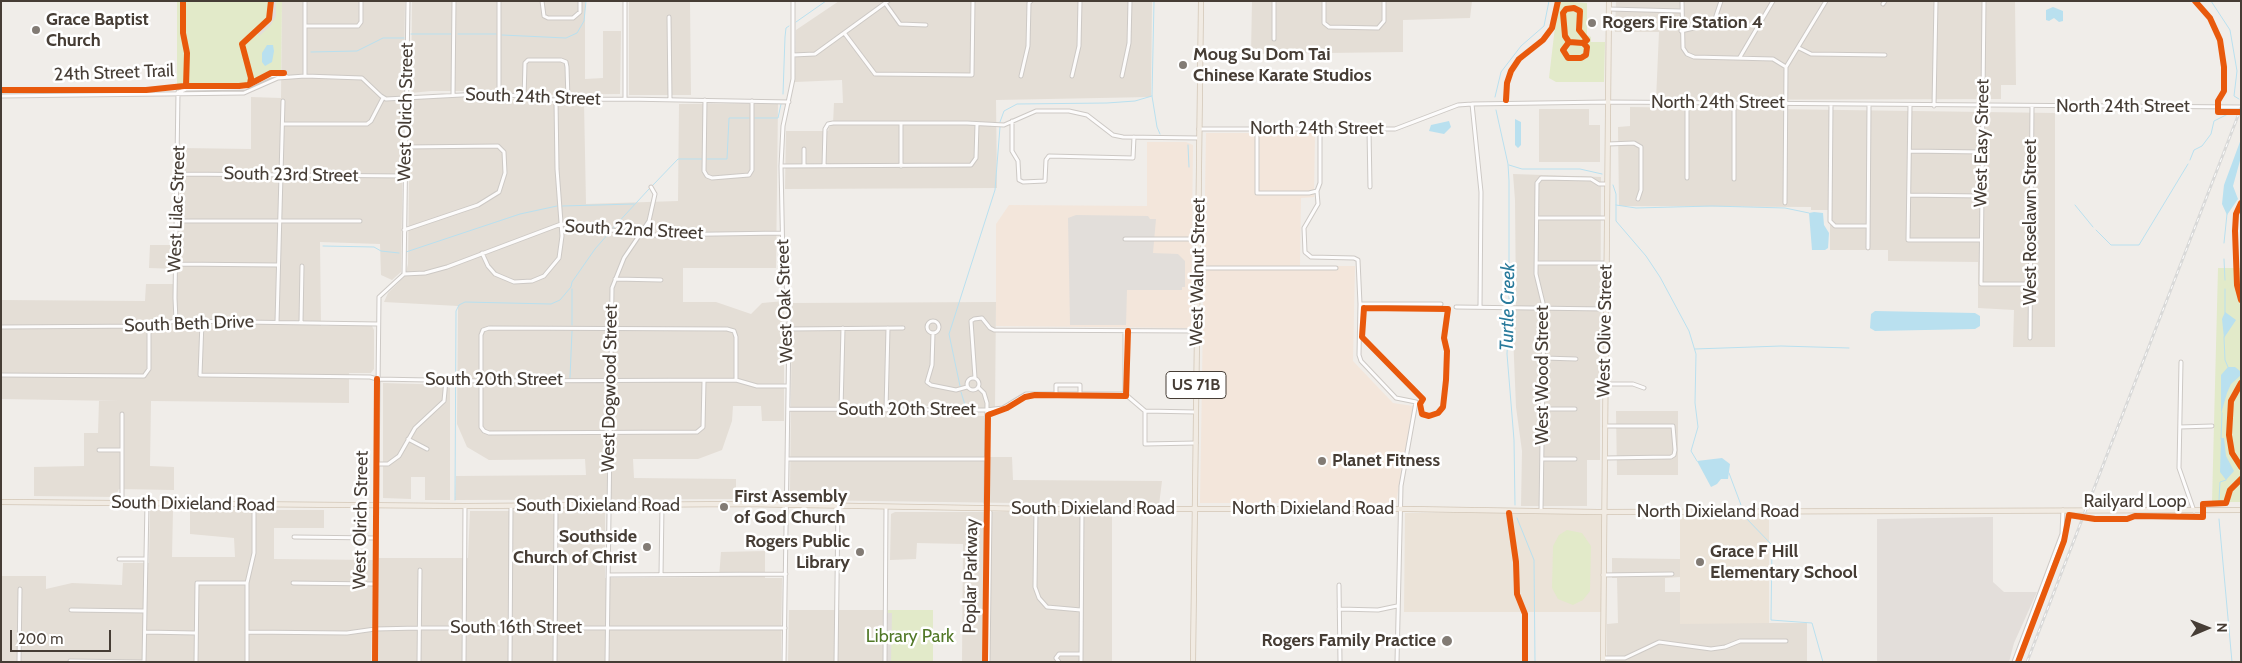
<!DOCTYPE html>
<style>
body{margin:0}
#map{position:relative;width:2242px;height:663px;overflow:hidden;background:#f0ede9;font-family:Cabin,sans-serif}
canvas{display:block}
.frame{position:absolute;inset:0;border:2px solid #463d35;pointer-events:none}
.north{position:absolute;left:2182px;top:603px;width:50px;height:50px;-webkit-text-stroke:4px #fff;paint-order:stroke;rotate:89deg;font-size:14px;font-weight:700;line-height:20px;text-align:center;color:#463d35}
.north::after{content:'';display:block;margin:auto;width:18px;height:22px;background:#463d35;clip-path:polygon(50% 0,100% 100%,50% 72%,0 100%)}
.scale{position:absolute;left:10px;top:630px;width:101px;height:22px;box-sizing:border-box;border:2px solid #463d35;border-top:0;padding-left:6px;font-size:15px;line-height:18px;white-space:nowrap;color:#463d35;-webkit-text-stroke:4px #fff;paint-order:stroke}
</style>
<div id="map">
<canvas width="2242" height="663"></canvas>
<div class="frame"></div>
<div class="north">N</div>
<div class="scale">200 m</div>
</div>
<script>
const c = document.querySelector('canvas').getContext('2d');
c.lineJoin = 'round';
function fill(path, color) { c.fillStyle = color; c.fill(path, 'evenodd'); }
const shape = rows => new Path2D(rows.map(r => 'M' + r).join(''));
function strokePath(path, color, width, dash) { c.strokeStyle = color; c.lineWidth = width; c.lineCap = dash ? 'butt' : 'round'; c.setLineDash(dash || []); c.stroke(path); }
function write(font, color, halo, rows, align = 'center') {
  c.font = font + ' Cabin,sans-serif'; c.lineWidth = 5; c.setLineDash([]); c.textBaseline = 'middle'; c.strokeStyle = halo; c.fillStyle = color; for (const [text, x, y, turn = 0] of rows) {
    c.save(); c.translate(x, y); c.rotate((+turn || 0) * Math.PI / 180); c.textAlign = isNaN(turn) ? turn : align; if (halo) c.strokeText(text, 0, 0); c.fillText(text, 0, 0); c.restore();
  }
}
const residential = shape([
 [282,1,405,1,401,272,392,280,381,275,380,244,320,242,321,326,372,326,374,330,374,369,371,373,349,373,349,403,151,401,150,466,174,467,174,490,119,489,115,497,34,496,34,467,84,466,84,433,98,433,99,401,119,401,1,399,1,300,145,301,146,284,177,284,178,269,149,268,150,245,178,245,181,148,251,149,251,97,281,98],
 [412,1,585,1,585,79,603,78,603,31,621,31,620,94,523,95,503,91,431,91,411,93],
 [629,1,690,1,691,95,629,95],
 [839,1,1152,1,1151,97,996,100,997,188,785,189,786,131,828,131,829,127,833,124,834,103,843,103,842,80,795,82,796,30],
 [1252,1,1472,1,1470,18,1403,20,1403,52,1251,54],
 [1616,1,2015,1,2016,85,2001,85,2001,99,1656,100,1659,32,1615,32],
 [437,96,500,97,544,104,584,102,586,204,678,201,679,104,778,103,776,268,683,268,683,302,716,302,751,314,762,303,784,301,784,421,762,421,761,406,733,406,732,421,722,450,698,459,633,459,634,478,736,479,736,499,455,500,456,476,586,475,585,459,489,460,467,447,457,424,458,306,384,302,388,293,405,276,408,264,410,105,415,99],
 [1630,107,2055,113,2055,347,2013,347,2014,310,1978,308,1978,262,1888,261,1888,250,1830,250,1830,210,1811,210,1811,207,1619,206,1618,127,1630,126],
 [1539,109,1589,109,1589,125,1600,125,1600,162,1539,162],
 [1513,174,1601,177,1600,460,1587,460,1587,506,1521,506,1522,451,1516,407,1513,334,1516,305,1515,200],
 [996,302,995,407,986,410,912,405,912,414,984,416,984,457,1012,457,1013,480,1162,481,1159,505,802,500,792,496,790,491,792,303],
 [383,383,450,385,450,500,425,500,425,477,411,477,411,499,383,498],
 [1616,411,1678,411,1678,475,1617,475],
 [150,510,173,510,172,557,235,557,234,538,190,534,190,510,324,510,324,528,274,528,274,559,373,560,371,662,1,662,1,576,46,576,46,589,72,583,122,585,123,563,149,563],
 [470,511,605,511,605,578,719,577,721,552,765,551,765,578,782,578,781,662,378,662,379,558,468,558],
 [895,512,1112,512,1112,662,962,662,963,544,917,543,916,559,890,560,891,514],
 [1612,558,1680,559,1680,577,1665,578,1665,592,1680,592,1680,623,1807,623,1807,662,1607,662,1607,624,1618,623,1617,578,1612,578],
 [789,610,883,610,883,662,788,662]
]);
const commercial = shape([
 [1206,133,1315,133,1314,197,1301,198,1300,266,1355,266,1353,361,1393,403,1413,406,1396,503,1200,503],
 [1147,142,1186,142,1193,145,1191,325,1188,328,996,326,996,224,1009,205,1147,206]
]);
const industrial = shape([
 [1993,517,1993,582,2004,592,2037,592,2014,643,2009,662,1877,662,1877,519]
]);
const education = shape([
 [1603,512,1603,612,1404,612,1405,513],
 [1680,515,1769,515,1769,623,1680,624]
]);
const green = shape([
 [177,1,282,1,281,73,241,95,177,95],
 [1558,1,1587,3,1587,35,1591,37,1591,42,1605,42,1604,82,1556,82,1549,78],
 [2218,268,2241,268,2241,502,2212,502],
 [1567,530,1582,533,1591,546,1590,591,1583,600,1573,605,1558,599,1552,588,1553,546,1559,535],
 [888,610,933,610,933,662,887,662]
]);
const parking = shape([
 [271,1,276,1,276,16,270,26,259,36,257,31,269,18],
 [1076,215,1148,216,1150,219,1156,219,1153,253,1178,254,1185,261,1185,287,1182,287,1182,290,1127,290,1126,325,1070,325,1068,218],
 [887,613,892,613,891,662,887,662]
]);
const water = shape([
 [2053,7,2063,11,2063,21,2059,22,2054,18,2049,21,2046,20,2046,10],
 [267,45,273,45,274,51,272,62,265,66,262,62,262,53],
 [1515,119,1521,122,1521,145,1518,148,1515,145],
 [1449,121,1451,127,1444,134,1429,131,1431,125],
 [2241,139,2241,157,2233,186,2238,199,2227,215,2222,204,2224,185],
 [1814,212,1823,213,1824,225,1829,233,1828,248,1825,250,1812,250,1809,213],
 [1875,311,1975,313,1980,316,1980,326,1975,329,1875,331,1870,328,1871,314],
 [2225,312,2236,320,2224,338,2222,319],
 [2228,367,2235,367,2240,371,2241,375,2231,384,2227,393,2221,414,2221,375],
 [2221,438,2224,438,2226,456,2234,471,2226,480,2220,472],
 [1722,458,1730,464,1728,479,1721,479,1717,484,1711,487,1697,461]
]);
const stream = shape([
 [2211,1,2230,30,2237,71,2234,96,2239,99],
 [796,22,826,1],
 [411,34,451,34],
 [458,34,496,34],
 [502,35,566,38,577,33,584,21,586,1],
 [311,52,357,51,383,38,404,38],
 [783,94,785,37,786,28,789,26],
 [1152,96,1157,127,1160,134],
 [1495,97,1501,72,1521,46,1544,26,1549,1],
 [1496,110,1508,164,1509,181,1509,311,1507,354,1514,440,1515,505],
 [755,118,778,118,781,104],
 [1000,122,1004,111,1017,104,1107,103,1135,101,1152,96,1154,2],
 [1188,145,1189,167],
 [707,159,727,159,729,118,749,118],
 [2190,160,2194,150,2202,146,2211,134,2214,121,2228,114],
 [1509,165,1522,169,1580,169,1602,174],
 [653,185,678,159,702,159],
 [1613,185,1616,194,1616,221,1646,256,1660,277,1689,331,1696,354,1695,403,1698,427,1691,451,1697,461],
 [1616,205,1636,208,1712,206,1785,208,1809,213],
 [2075,205,2093,227],
 [562,206,634,204],
 [613,228,649,189],
 [2096,230,2111,245,2139,245,2188,164],
 [2224,243,2227,214],
 [323,246,374,247,381,251,399,253],
 [406,252,520,214,557,206],
 [2224,259,2225,280],
 [572,289,572,325],
 [2225,313,2225,289],
 [2224,337,2225,360,2228,367],
 [1695,349,1781,346,1849,348],
 [570,378,572,331],
 [960,386,949,334,995,190,1000,127],
 [961,392,965,405],
 [2221,439,2222,413],
 [1729,473,1741,505],
 [455,500,456,311,459,305,465,302,551,304,560,300,571,287,572,282,595,249,609,233],
 [2219,500,2220,482,2226,480],
 [1744,516,1772,545,1771,620,1812,623,1823,662],
 [1517,518,1534,560,1535,662],
 [2219,519,2232,662]
]);
const minor = shape([
 [542,1,544,16,548,18,573,18,580,12,580,1],
 [1324,1,1324,23,1329,27,1378,28,1384,21,1384,1],
 [1682,1,1683,48,1687,54,1694,57,1773,59,1786,67],
 [1984,1,1981,284,2030,284],
 [885,3,900,24,926,25],
 [1883,4,1885,1],
 [1609,9,1681,11],
 [669,17,670,99],
 [305,26,358,26,361,22,361,1],
 [1681,31,1707,25,1715,19,1721,1],
 [845,34,875,74,972,75,973,1],
 [1274,39,1274,1],
 [1799,48,1811,54,1885,55],
 [793,55,815,54,888,1],
 [1740,57,1773,1],
 [305,76,305,1],
 [1021,76,1028,46,1029,3,1031,1],
 [1072,76,1079,46,1080,1],
 [1122,76,1129,43,1130,1],
 [179,92,186,89,245,88,270,76,283,74,286,76],
 [499,93,499,1],
 [453,95,454,1],
 [1,96,244,93,278,78,305,76,362,78,381,96,386,99,499,93,540,100,625,99,789,102],
 [524,99,525,63,528,60,561,60,566,62,567,67,568,100],
 [625,99,625,1],
 [705,100,704,171,707,176,712,178,749,175,752,170,752,101],
 [1472,104,1481,192,1480,307],
 [1831,104,1830,221,1835,226,1868,226],
 [1910,105,1908,240,1981,240],
 [1934,106,1936,1],
 [1012,121,1012,151,1018,161,1019,180,1023,182,1045,181,1046,160,1049,156,1133,158,1134,137],
 [283,124,367,124,371,121,383,98],
 [1199,129,1395,129,1458,105,1472,104,1608,102,2241,107],
 [1257,129,1257,193,1309,193,1317,191],
 [1369,130,1370,187],
 [1608,144,1634,143,1641,147,1641,190,1638,199],
 [1910,151,1982,152],
 [781,166,971,165,976,158,977,124],
 [804,166,804,149],
 [824,166,825,129,828,124,833,123,967,123,1004,125,1036,111,1069,111,1087,115,1113,135,1123,137,1199,138],
 [901,166,901,123],
 [178,174,405,176],
 [1687,178,1687,103],
 [1734,179,1734,104],
 [1317,191,1318,204,1304,228,1305,252,1311,257,1354,258,1358,260,1360,304,1441,304],
 [1317,191,1320,183,1320,129],
 [1909,195,1982,196],
 [1785,203,1786,67,1826,1],
 [1537,218,1607,218],
 [176,221,360,221],
 [404,230,478,205,499,192,505,173,504,152,498,146,406,147],
 [1125,239,1198,239],
 [1868,248,1869,105],
 [482,253,488,266,495,274,514,282,532,281,544,276,559,258,562,236,557,169,556,101],
 [1536,263,1606,263],
 [175,264,278,265],
 [1198,268,1336,268],
 [404,274,425,273,447,267,561,224,652,235,782,233],
 [615,279,661,280],
 [1360,304,1359,355,1361,361,1396,398,1416,402,1401,486,1397,662],
 [1456,307,1606,309],
 '927 327a6 6 0 1 1 12 0a6 6 0 1 1-12 0Z',
 [176,321,175,298,178,92],
 [202,322,200,375,370,377,377,379,481,381,736,380,757,386,788,386],
 [277,322,283,101],
 [301,322,302,266],
 [1,327,149,326,176,321,378,324],
 [789,329,903,328],
 [1125,331,1125,394],
 [933,333,932,365,927,382,931,385,956,390,967,387],
 [2030,338,2032,106],
 [1544,358,1576,359],
 [2181,362,2179,468,2194,511],
 [1,375,144,376,149,369,149,327],
 '967 384a6 6 0 1 1 12 0a6 6 0 1 1-12 0Z',
 [975,378,971,321,974,319,982,318,990,328,994,330,1197,331],
 [704,381,703,427,697,432,489,433,484,431,481,427,481,335,483,330,489,328,727,329,734,331,736,337,736,380],
 [1604,384,1633,384,1644,388],
 [978,387,984,393,987,403,986,503],
 [1056,393,1056,385,1080,385,1080,394],
 [1125,394,1145,411,1196,412],
 [788,409,986,410,1003,408,1026,394,1125,394],
 [1544,409,1575,409],
 [841,410,843,328],
 [886,410,888,328],
 [1145,411,1145,444,1196,443],
 [2180,427,2212,426],
 [408,439,427,449],
 [99,450,121,450],
 [1605,458,1671,457,1674,455,1675,450,1673,426,1605,426],
 [787,459,986,459],
 [1543,459,1575,459],
 [377,464,388,464,399,456,415,428,444,401,446,380],
 [122,502,122,414],
 [1036,509,1035,587,1039,598,1047,607,1081,610],
 [1541,510,1544,307,1536,274,1537,183,1541,178,1591,179,1599,184,1607,184],
 [294,537,376,538],
 [119,559,146,559],
 [608,575,786,574],
 [661,575,662,506],
 [1603,575,1672,574],
 [293,583,375,584],
 [1339,585,1340,662],
 [1339,609,1378,610,1397,606],
 [71,610,145,611],
 [145,632,195,633],
 [247,632,347,633,375,629,419,628,785,628],
 [1603,658,1625,658,1659,642,1711,649,1725,647,1740,641,1786,641],
 [70,661,144,662],
 [19,662,20,589],
 [144,662,147,503],
 [196,662,197,583,247,583],
 [247,662,247,583,254,553,254,505],
 [375,662,379,297,404,274,408,1],
 [419,662,420,570],
 [464,662,465,506],
 [510,662,511,506],
 [555,662,556,507],
 [607,662,612,288,624,258,649,221,655,194,651,187],
 [784,662,789,329,789,306,783,262,781,166,783,126,793,79,793,1],
 [836,662,838,506],
 [885,662,886,508],
 [988,662,990,512],
 [1059,662,1056,658,1059,654,1081,654],
 [1081,662,1082,509],
 [2014,662,2062,534,2063,510]
]);
const major = shape([
 [1,502,465,506,742,504,1036,509,1407,509,1598,512,2241,510],
 [1193,662,1201,1],
 [1603,662,1609,1]
]);
const rail = shape([
 [2027,662,2241,108]
]);
const cycleway = shape([
 [183,1,183,33,187,53,186,86],
 [2195,1,2210,18,2220,40,2224,67,2224,91,2218,101,2218,112,2241,112],
 [1569,42,1565,36,1563,13,1566,9,1574,8,1580,11,1579,30,1587,40,1583,43],
 [1569,42,1583,43,1587,47,1586,55,1581,58,1568,58,1563,50,1569,42],
 [250,84,251,78,242,44,269,19,271,1],
 [1,90,146,90,184,86,239,86,248,85,271,73,284,73],
 [1506,100,1507,83,1511,71,1519,59,1543,40,1552,28,1558,1],
 [2241,203,2236,214,2235,231,2237,285,2241,300],
 [1364,308,1448,309,1444,338,1447,351,1446,380,1443,407,1438,413,1429,416,1422,414,1420,404,1423,399,1362,337,1364,308],
 [2241,383,2231,401,2229,435,2232,453,2241,467],
 [1509,513,1516,562,1517,594,1525,614,1525,662],
 [375,662,377,379],
 [985,662,988,415,1007,408,1025,397,1035,395,1126,396,1128,331],
 [2018,662,2064,541,2069,515,2095,519,2127,519,2135,516,2203,517,2203,504,2226,503,2230,490,2241,479]
]);
const markers = [
 [1592,23,5,"#827b74"],
 [36,30,5,"#827b74"],
 [1183,65,5,"#827b74"],
 [1322,461,5,"#827b74"],
 [724,507,5,"#827b74"],
 [647,547,5,"#827b74"],
 [860,552,5,"#827b74"],
 [1700,562,5,"#827b74"],
 [1447,641,6,"#827b74"]
];
const shields = [
 [1196,385,60]
];
const shieldNames = [
 ["US 71B",1196,385]
];
const poiNames = [
 ["Grace Baptist",46,20],
 ["Church",46,41],
 ["Rogers Fire Station 4",1602,23],
 ["Moug Su Dom Tai",1193,55],
 ["Chinese Karate Studios",1193,76],
 ["Planet Fitness",1332,461],
 ["First Assembly",734,497],
 ["of God Church",734,518],
 ["Southside",637,537,"right"],
 ["Church of Christ",637,558,"right"],
 ["Rogers Public",850,542,"right"],
 ["Library",850,563,"right"],
 ["Grace F Hill",1710,552],
 ["Elementary School",1710,573],
 ["Rogers Family Practice",1436,641,"right"]
];
const streetNames = [
 ["24th Street Trail",114,73,-2],
 ["South 24th Street",533,97,2],
 ["North 24th Street",1718,103],
 ["North 24th Street",2123,107],
 ["West Olrich Street",406,112,-89],
 ["North 24th Street",1317,129],
 ["West Easy Street",1982,143,-89],
 ["South 23rd Street",291,175,1],
 ["West Lilac Street",177,209,-88],
 ["West Roselawn Street",2031,222,-90],
 ["South 22nd Street",634,230,3],
 ["West Walnut Street",1198,272,-89],
 ["West Oak Street",785,301,-92],
 ["South Beth Drive",189,324,-2],
 ["West Olive Street",1605,331,-89],
 ["West Wood Street",1543,375,-90],
 ["South 20th Street",494,380],
 ["West Dogwood Street",610,388,-89],
 ["South 20th Street",907,410],
 ["Railyard Loop",2135,502],
 ["South Dixieland Road",193,504,1],
 ["South Dixieland Road",598,506],
 ["South Dixieland Road",1093,509],
 ["North Dixieland Road",1313,509],
 ["North Dixieland Road",1718,512],
 ["West Olrich Street",361,520,-89],
 ["Poplar Parkway",971,576,-89],
 ["South 16th Street",516,628]
];
const parkNames = [
 ["Library Park",910,637]
];
const waterNames = [
 ["Turtle Creek",1508,307,-89]
];
fill(residential, '#e4ded6');
fill(commercial, '#f3e6db');
fill(industrial, '#e3deda');
fill(education, '#ebe3d8');
fill(green, '#e2eac9');
fill(parking, '#e2deda');
fill(water, '#b9e0ef');
strokePath(stream, '#b9e0ef', 1);
strokePath(minor, '#cdc9c5', 5);
strokePath(major, '#d2c6b6', 6);
strokePath(minor, '#fdfcfc', 3);
strokePath(major, '#f1ebe3', 4.5);
strokePath(rail, '#d9d9d8', 3);
strokePath(rail, '#fff', 1, [4]);
strokePath(cycleway, '#e8590c', 6);
for (const [x, y, r, color] of markers) { const dot = new Path2D(); dot.arc(x, y, r, 0, 2 * Math.PI); c.fillStyle = color; c.fill(dot); strokePath(dot, '#fff', 2); }
for (const [x, y, w] of shields) { const box = new Path2D(); box.roundRect(x - w / 2, y - 13.5, w, 27, 4); c.fillStyle = '#fff'; c.fill(box); strokePath(box, '#463d35', 1); }
write('bold 16px', '#463d35', null, shieldNames);
write('bold 18px', '#463d35', '#fff', poiNames, 'left');
write('18px', '#463d35', '#fff', streetNames);
write('18px', '#517827', '#fff', parkNames);
write('italic 19px', '#297a9b', '#fff', waterNames);
</script>
